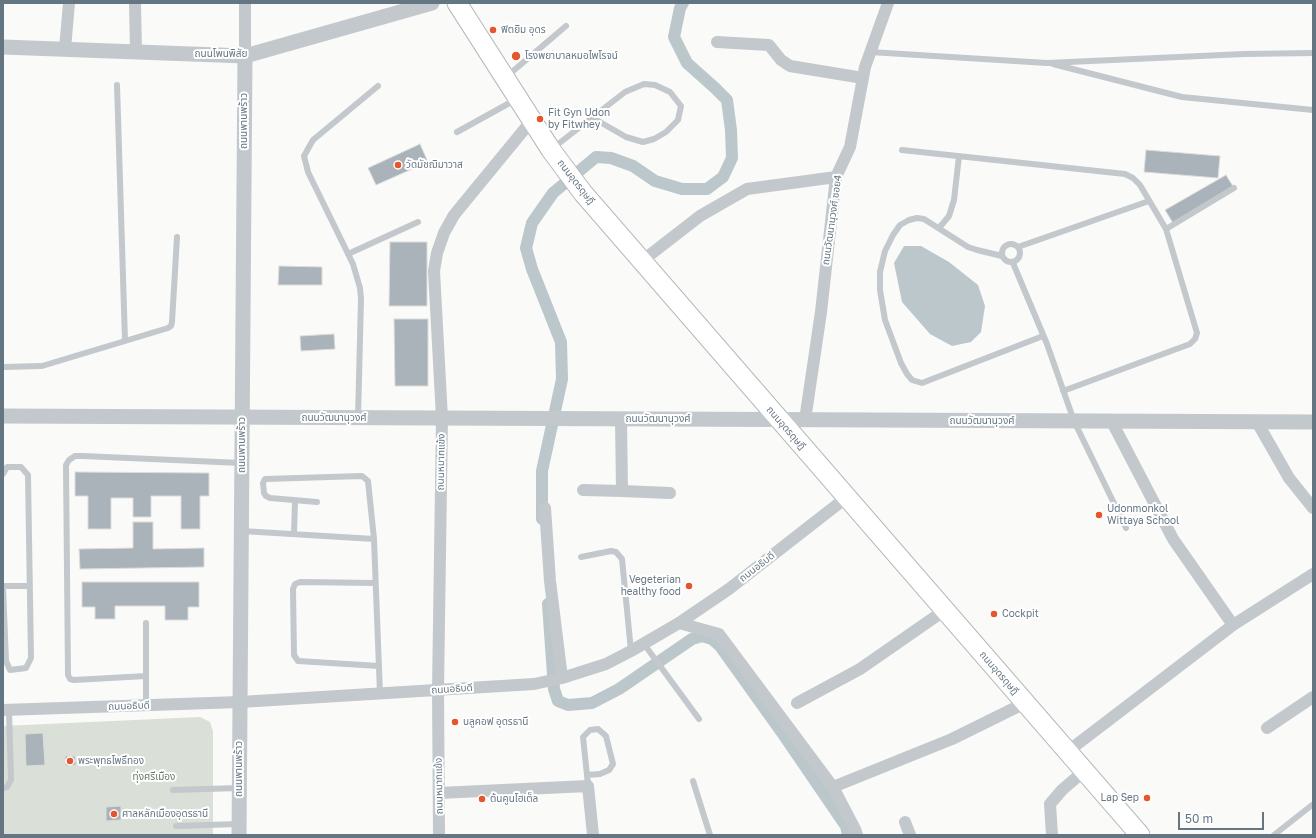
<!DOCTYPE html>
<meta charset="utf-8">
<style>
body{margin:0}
#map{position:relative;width:1316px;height:838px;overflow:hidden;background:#fafaf8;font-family:"Golos Text",sans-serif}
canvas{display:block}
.frame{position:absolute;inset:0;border:4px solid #657683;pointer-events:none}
.scale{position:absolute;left:1178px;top:812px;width:86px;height:18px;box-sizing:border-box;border:2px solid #657683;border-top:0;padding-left:5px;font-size:12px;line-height:14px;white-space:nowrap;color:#657683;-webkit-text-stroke:3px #fff;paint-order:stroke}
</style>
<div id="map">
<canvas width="1316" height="838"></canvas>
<div class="frame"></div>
<div class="scale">50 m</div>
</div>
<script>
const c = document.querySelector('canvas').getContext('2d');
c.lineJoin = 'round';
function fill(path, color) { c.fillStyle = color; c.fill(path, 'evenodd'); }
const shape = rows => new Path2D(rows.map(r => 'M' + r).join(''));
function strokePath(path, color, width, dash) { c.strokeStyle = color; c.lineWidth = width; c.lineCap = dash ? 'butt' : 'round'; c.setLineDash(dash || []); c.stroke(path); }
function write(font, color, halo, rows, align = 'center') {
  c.font = font + ' "Golos Text","Noto Sans Thai",sans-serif'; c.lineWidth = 4; c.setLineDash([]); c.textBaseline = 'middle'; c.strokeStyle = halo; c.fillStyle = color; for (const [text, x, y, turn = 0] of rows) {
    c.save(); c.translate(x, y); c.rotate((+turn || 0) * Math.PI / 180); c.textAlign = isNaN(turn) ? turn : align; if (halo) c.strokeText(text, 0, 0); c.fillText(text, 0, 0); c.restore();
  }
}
const green = shape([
 [200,717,210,722,213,731,213,835,3,835,3,726]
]);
const water = shape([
 [904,246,921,246,949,262,978,285,985,306,981,332,971,342,952,346,930,334,902,302,894,263]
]);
const canal = shape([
 [542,519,542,471,562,379,561,342,532,269,526,248,532,223,553,193,596,157,611,158,633,166,655,181,682,189,707,189,723,177,732,158,731,130,727,100,715,88,687,63,674,37,680,8,683,3],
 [548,604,554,689,558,701,568,705,592,703,619,689,692,639,702,636,712,639,720,646,783,734,846,826,848,835]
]);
const building = shape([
 [420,144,428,162,376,185,368,168,420,144],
 [1146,150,1220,156,1218,178,1144,172,1146,150],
 [1226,175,1234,188,1173,223,1165,210,1226,175],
 [390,242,427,242,427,306,389,306,390,242],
 [279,266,322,267,322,285,278,285,279,266],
 [394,319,428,319,428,386,395,386,394,319],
 [334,334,335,349,301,351,300,336,334,334],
 [75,472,209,473,209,496,200,496,200,529,181,529,181,496,151,496,151,517,133,517,133,498,111,498,111,529,88,529,88,496,75,496,75,472],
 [133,522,153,522,153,549,204,548,204,567,80,569,79,549,133,548,133,522],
 [82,582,199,582,199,607,188,607,188,620,165,620,165,606,115,606,115,619,95,619,95,607,82,607,82,582],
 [43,733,45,765,26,766,25,734,43,733],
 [65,756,75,756,76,765,66,766,65,756],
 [121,806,121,820,106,821,106,807,121,806]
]);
const service = shape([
 [870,52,1047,63,1244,54,1313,53],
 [1053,64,1182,97,1313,110],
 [506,77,566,26],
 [457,132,515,100],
 [553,148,625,92,644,84,655,85,670,92,681,106,678,120,666,132,654,139,643,142,626,137,593,118],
 [902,150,1125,174,1133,178,1140,185,1166,229,1197,333,1195,339,1190,344,1063,391],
 [939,228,949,216,954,200,959,156],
 [1166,229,1234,188],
 '1002 253a9 9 0 1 1 18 0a9 9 0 1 1-18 0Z',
 [1018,247,1149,201],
 [348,254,418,222],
 [1002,256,977,250,968,247,924,219,917,218,909,220,900,225,893,235,885,251,880,272,880,290,885,320,901,363,907,374,912,380,922,383,1043,336],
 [1013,263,1047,344,1074,421,1126,528],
 [125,341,168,328,171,326,172,322,177,237],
 [3,367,42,366,125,341,117,85],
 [358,418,361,299,360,288,353,264,308,172,304,156,313,140,378,86],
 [3,474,7,467,21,467,28,475,31,658,26,668,10,670,6,661,3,587],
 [317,502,270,498,266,496,264,493,263,483,265,479,362,476,368,481,374,539,380,694],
 [242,531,374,539],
 [294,534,295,501],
 [581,557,611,551,616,552,622,559,631,651],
 [375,583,300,582,295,584,293,589,294,655,298,661,379,666],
 [3,586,29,586],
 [644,644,699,719],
 [146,676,74,680,70,679,68,675,66,465,69,460,75,456,83,456,241,463],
 [146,705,146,623],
 [587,775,600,774,609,770,613,764,606,736,598,729,590,730,583,737,587,775,588,786],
 [693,781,710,835],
 [3,788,7,787,11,780,9,710],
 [173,790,239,788],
 [176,826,239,824],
 [1274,835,1312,805]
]);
const minor = shape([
 [135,3,136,52],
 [717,42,769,45,781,60,790,66,863,78],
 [65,49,69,3],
 [245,56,245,3],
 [642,261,700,216,747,189,836,177],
 [621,419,622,491,670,493],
 [805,420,821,312,836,177,850,147,865,67,888,3],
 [1112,422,1173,539,1233,625],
 [1257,422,1289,478,1313,508],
 [583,490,622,491],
 [545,508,550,581,562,678],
 [679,623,719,634,833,787,952,739,1025,703],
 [797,703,860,669,945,610],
 [3,710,240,702,534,684,562,678,606,664,631,651,679,623,729,589,847,497],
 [1267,728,1313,697],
 [1067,752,1233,625,1313,574],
 [833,787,855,829,857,835],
 [439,793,588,786,593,835],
 [905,822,910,835],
 [439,835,438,690,442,418,434,271,437,253,444,233,454,215,532,120],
 [1052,835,1050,804,1062,790,1084,771]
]);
const tertiary = shape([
 [3,47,245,56,432,3],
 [3,416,1313,422],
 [239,835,245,56]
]);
const primary = shape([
 [457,3,551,150,583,193,1140,835]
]);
const markers = [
 [493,30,4,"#e4572e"],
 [516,56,5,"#e4572e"],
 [540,119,4,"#e4572e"],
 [398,165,4,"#e4572e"],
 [1099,515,4,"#e4572e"],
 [689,586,4,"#e4572e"],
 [994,614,4,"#e4572e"],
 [455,722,4,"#e4572e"],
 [70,761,4,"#e4572e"],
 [1147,798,4,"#e4572e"],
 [482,799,4,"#e4572e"],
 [114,814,4,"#e4572e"]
];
const poiNames = [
 ["ฟิตยิม อุดร",501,30],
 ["โรงพยาบาลหมอไพโรจน์",525,56],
 ["Fit Gyn Udon",548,113],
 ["by Fitwhey",548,125],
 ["วัดมัชฌิมาวาส",406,165],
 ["Udonmonkol",1107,509],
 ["Wittaya School",1107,521],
 ["Vegeterian",681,580,"right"],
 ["healthy food",681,592,"right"],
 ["Cockpit",1002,614],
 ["บลูคอฟ อุดรธานี",463,722],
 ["พระพุทธโพธิ์ทอง",78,761],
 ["Lap Sep",1139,798,"right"],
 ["ต้นคูนโฮเต็ล",490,799],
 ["ศาลหลักเมืองอุดรธานี",122,814]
];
const streetNames = [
 ["ถนนโพนพิสัย",221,54],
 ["ถนนพานพร้าว",244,121,-90],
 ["ถนนอุดรดุษฎี",576,182,52],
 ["ถนนวัฒนานุวงศ์ ซอย4",832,220,-82],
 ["ถนนวัฒนานุวงศ์",334,418],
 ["ถนนวัฒนานุวงศ์",658,419],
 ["ถนนวัฒนานุวงศ์",982,421],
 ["ถนนอุดรดุษฎี",786,428,49],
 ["ถนนพานพร้าว",242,445,-90],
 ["ถนนหมากแข้ง",441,462,-89],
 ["ถนนอธิบดี",757,567,-38],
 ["ถนนอุดรดุษฎี",999,673,49],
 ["ถนนอธิบดี",452,689,-4],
 ["ถนนอธิบดี",129,706,-2],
 ["ถนนพานพร้าว",239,769,-90],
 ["ถนนหมากแข้ง",439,786,-91]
];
const parkNames = [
 ["ทุ่งศรีเมือง",154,777]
];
fill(green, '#dadfd7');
fill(water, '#bbc7cb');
strokePath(canal, '#bbc7cb', 12);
fill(building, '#aab3b9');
strokePath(building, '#dcdcda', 1);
strokePath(primary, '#b5babe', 21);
strokePath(service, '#c3c8cc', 6);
strokePath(minor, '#c3c8cc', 12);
strokePath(tertiary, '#c3c8cc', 15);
strokePath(primary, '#fff', 19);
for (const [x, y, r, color] of markers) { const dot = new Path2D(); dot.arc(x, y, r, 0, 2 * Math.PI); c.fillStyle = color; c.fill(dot); strokePath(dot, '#fff', 1.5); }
write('10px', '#657683', '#fff', poiNames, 'left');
write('10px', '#657683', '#fff', streetNames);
write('10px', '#687a64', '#fff', parkNames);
</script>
